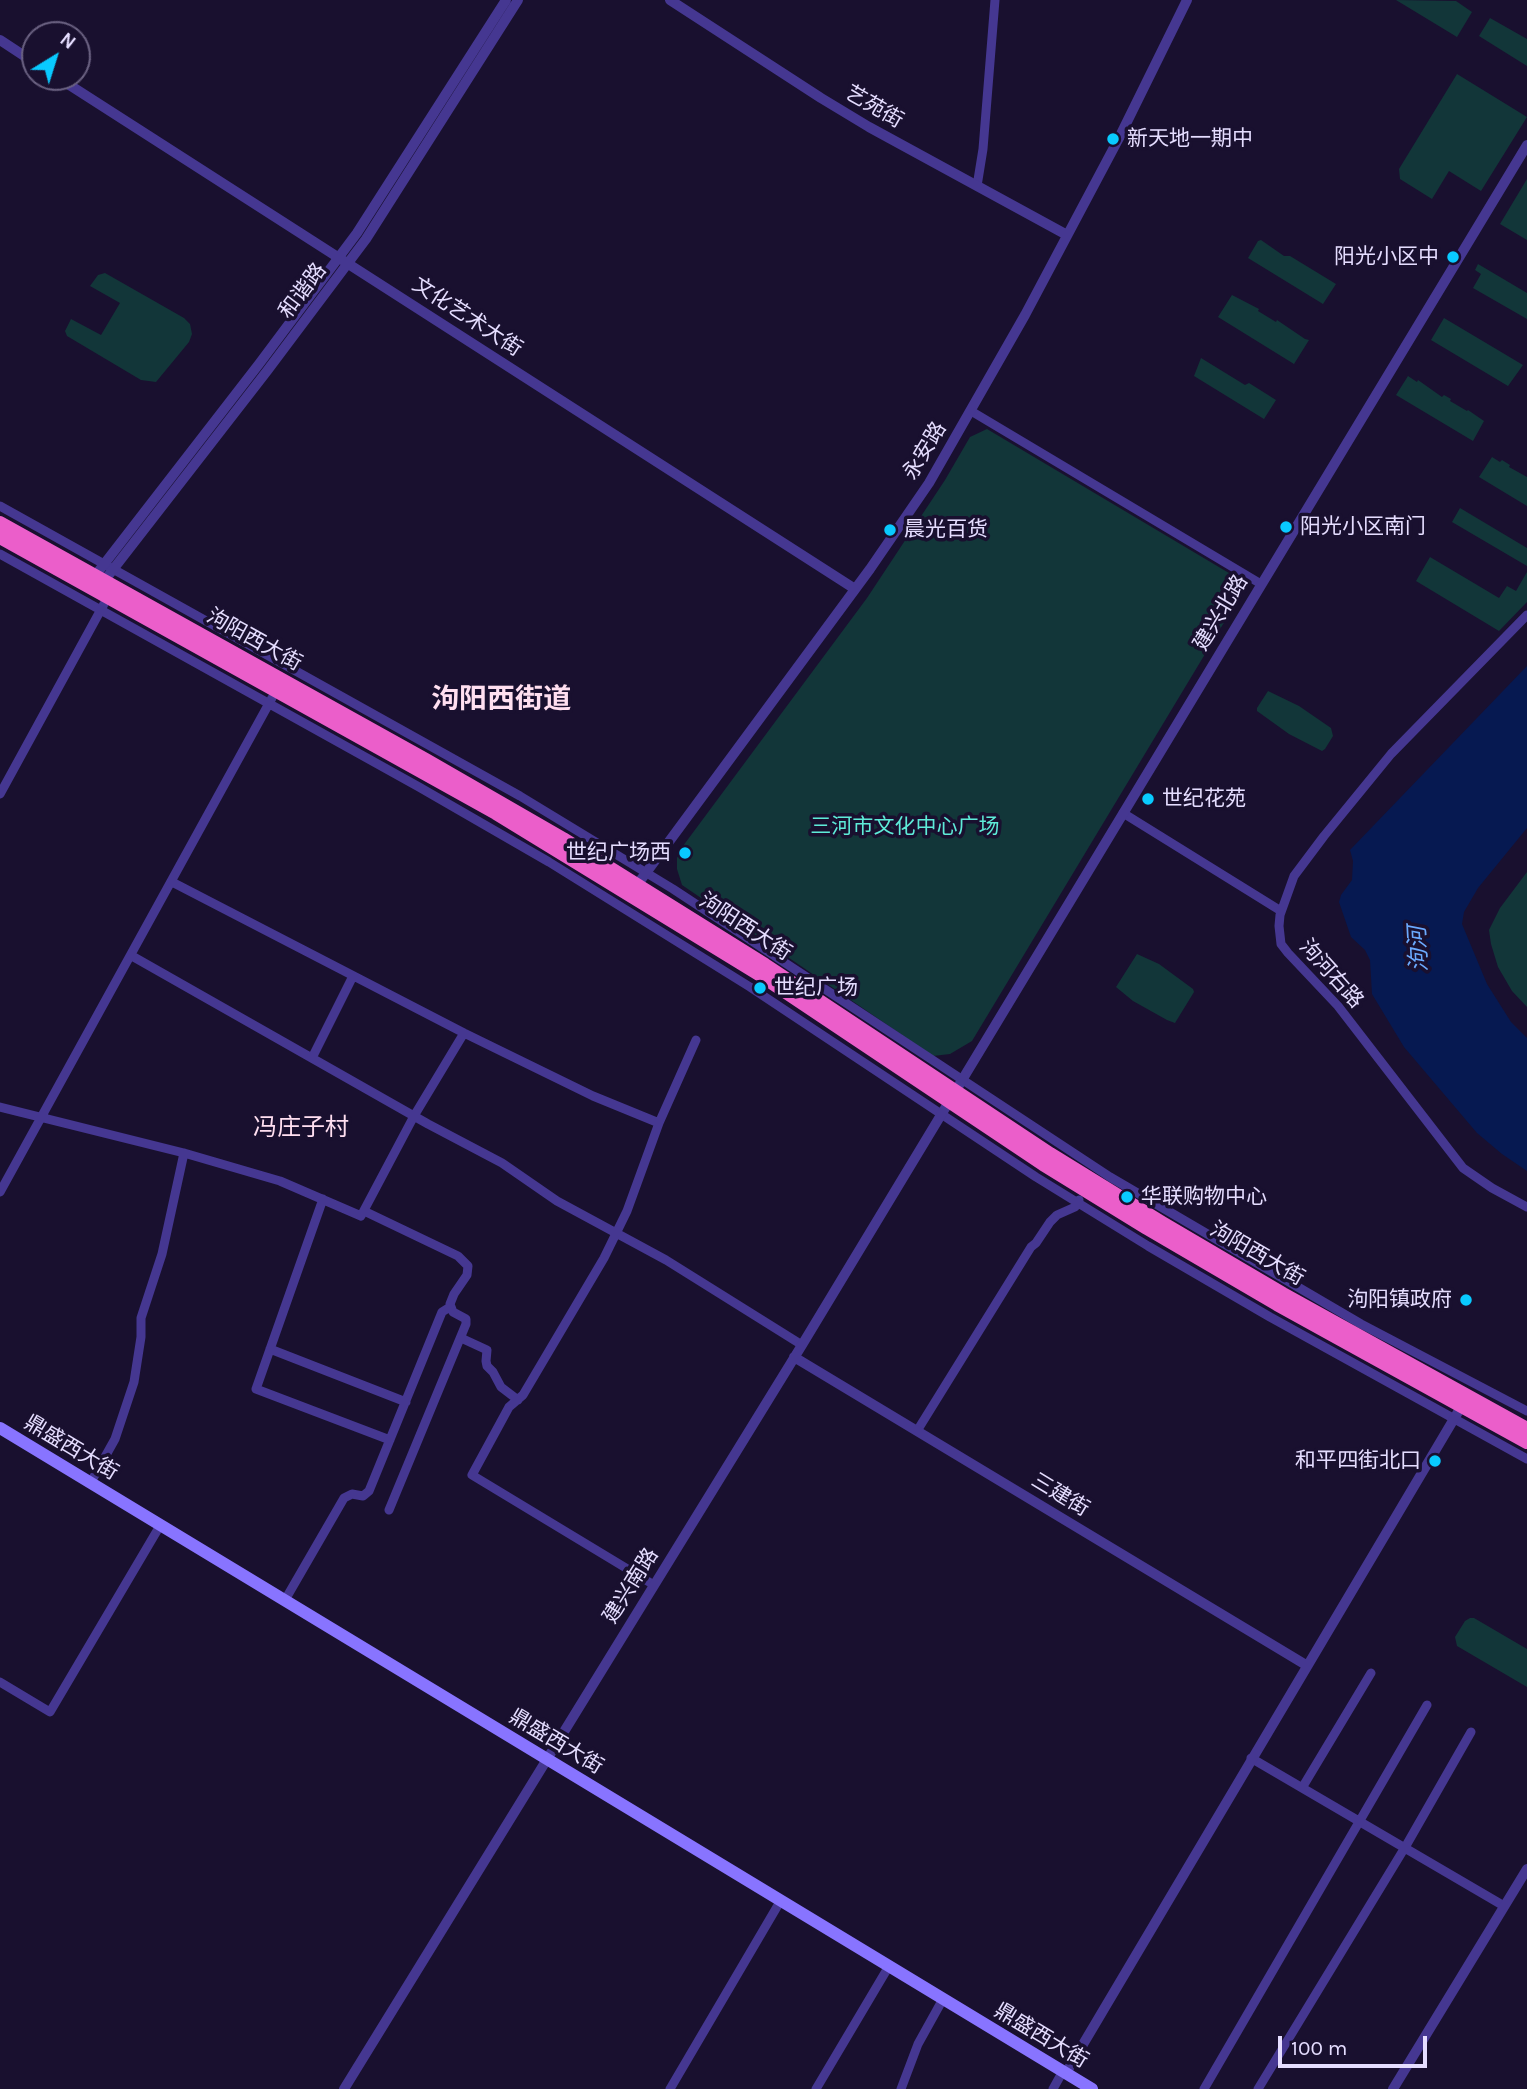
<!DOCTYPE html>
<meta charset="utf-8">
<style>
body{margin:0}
#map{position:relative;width:1527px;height:2089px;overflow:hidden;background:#19102f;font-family:Karla,sans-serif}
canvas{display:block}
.north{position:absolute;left:21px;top:21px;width:70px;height:70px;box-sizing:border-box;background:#19102f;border:2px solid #6b6282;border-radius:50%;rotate:38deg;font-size:19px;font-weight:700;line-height:28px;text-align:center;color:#e5ddff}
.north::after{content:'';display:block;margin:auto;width:24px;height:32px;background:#09caff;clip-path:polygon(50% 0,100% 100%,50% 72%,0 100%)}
.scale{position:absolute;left:1278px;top:2036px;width:149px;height:32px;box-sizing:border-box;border:4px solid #e5ddff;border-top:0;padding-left:9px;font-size:21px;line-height:24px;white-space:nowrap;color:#e5ddff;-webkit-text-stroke:5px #19102f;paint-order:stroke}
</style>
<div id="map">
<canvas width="1527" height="2089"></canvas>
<div class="north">N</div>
<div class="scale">100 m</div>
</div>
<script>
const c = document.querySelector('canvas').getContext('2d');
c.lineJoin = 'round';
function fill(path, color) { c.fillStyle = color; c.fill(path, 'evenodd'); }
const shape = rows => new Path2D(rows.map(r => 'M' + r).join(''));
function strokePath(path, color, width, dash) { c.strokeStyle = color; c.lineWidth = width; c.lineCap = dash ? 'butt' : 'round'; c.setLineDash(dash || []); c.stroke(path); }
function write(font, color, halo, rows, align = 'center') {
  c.font = font + ' Karla,"Noto Sans SC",sans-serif'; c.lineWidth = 7; c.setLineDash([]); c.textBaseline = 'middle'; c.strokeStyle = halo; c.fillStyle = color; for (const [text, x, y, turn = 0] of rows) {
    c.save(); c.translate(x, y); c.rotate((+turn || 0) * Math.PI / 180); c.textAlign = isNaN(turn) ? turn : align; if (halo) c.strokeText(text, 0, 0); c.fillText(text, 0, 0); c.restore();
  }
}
const green = shape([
 [1396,0,1456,1,1472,12,1457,37],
 [1490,18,1527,39,1527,66,1479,36],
 [1457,74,1527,117,1481,191,1449,171,1432,199,1400,179,1399,169],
 [1527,179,1527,240,1500,224],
 [1261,240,1284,256,1290,256,1336,284,1323,304,1248,258,1258,241],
 [1478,264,1527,293,1527,319,1473,288,1481,274,1475,270],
 [105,273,184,318,190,324,192,334,189,342,156,382,141,380,67,336,65,331,71,319,101,335,120,303,90,286,98,275],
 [1232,295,1259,309,1258,311,1276,322,1277,320,1305,339,1309,340,1294,364,1218,317],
 [1444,318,1523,365,1508,386,1431,340],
 [1201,358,1245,385,1249,383,1276,400,1264,419,1194,376],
 [1408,376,1417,382,1418,380,1442,397,1444,395,1451,399,1450,401,1467,411,1468,410,1484,421,1473,441,1396,395],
 [987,429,1239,579,1243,591,972,1041,950,1054,933,1056,682,885,677,869,677,858,683,846,867,598,945,480,970,437],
 [1492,457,1500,462,1502,460,1510,465,1509,467,1527,477,1527,506,1479,477],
 [1460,508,1527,548,1527,566,1452,522],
 [1430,557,1499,598,1507,586,1516,591,1527,572,1527,602,1499,631,1416,581],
 [1268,691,1299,706,1331,728,1333,736,1325,749,1322,751,1289,734,1257,711,1257,708],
 [1527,872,1527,1007,1512,991,1498,967,1491,944,1489,930,1500,908],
 [1137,954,1159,964,1193,989,1194,992,1175,1023,1167,1020,1133,1001,1116,987],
 [1470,1618,1474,1618,1527,1649,1527,1687,1457,1646,1455,1637,1465,1621]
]);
const water = shape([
 [1527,666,1527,828,1478,888,1464,912,1462,924,1487,984,1511,1022,1527,1038,1527,1171,1502,1154,1477,1133,1404,1047,1372,994,1370,960,1365,950,1351,937,1339,902,1341,895,1352,880,1353,861,1350,850]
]);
const minor = shape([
 [977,186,983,149,995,0],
 [971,411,1261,584],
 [0,506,520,796,673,889,1110,1177,1361,1324,1527,1411],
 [0,554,419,787,549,862,750,987,1036,1177,1148,1246,1270,1317,1527,1459],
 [1527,615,1391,754,1324,836,1294,876,1280,915,1279,926,1281,944,1288,953,1338,1006,1463,1168,1492,1188,1527,1207],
 [0,794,104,604],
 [1123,813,1281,911],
 [172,882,464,1033,593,1096,659,1123],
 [132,956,428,1124,502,1163,557,1201,666,1260,802,1345],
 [312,1058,353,976],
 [0,1107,184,1153,280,1181,361,1216,414,1116,464,1033],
 [0,1192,272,698],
 [323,1199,256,1389,390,1440],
 [364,1211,458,1256,468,1266,467,1275,454,1294,450,1304,453,1312,466,1319,466,1324,389,1510],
 [461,1338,487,1350,486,1361,487,1366,493,1372,501,1387,518,1400],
 [270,1349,406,1402],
 [917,1431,1031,1247,1036,1243,1050,1222,1057,1215,1075,1207,1079,1200],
 [91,1482,115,1439,134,1382,141,1337,141,1318,162,1254,184,1153],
 [654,1585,472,1475,509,1407,523,1395,604,1258,627,1211,659,1123,696,1040],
 [285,1600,344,1498,352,1494,363,1496,369,1491,442,1312,450,1307],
 [0,1682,50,1712,161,1524],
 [1251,1758,1504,1906],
 [1302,1788,1371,1673],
 [670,2089,781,1900],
 [816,2089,889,1966],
 [901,2089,918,2044,943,1999],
 [1053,2089,1063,2071],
 [1204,2089,1427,1705],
 [1258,2089,1407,1844,1471,1732]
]);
const tertiary = shape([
 [670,0,821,98,869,127,1067,235],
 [0,40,35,63],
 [57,77,855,589],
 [91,581,259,364,357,233,506,0],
 [101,585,267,371,366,239,518,0],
 [637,885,870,569,929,483,1025,315,1119,138,1187,0],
 [794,1357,1306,1665],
 [1066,2073,1461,1407],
 [344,2089,802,1345,1527,145],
 [1393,2089,1527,1869]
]);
const secondary = shape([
 [0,1428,1092,2089]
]);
const trunk = shape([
 [0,523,426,760,563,839,765,965,1050,1154,1162,1223,1283,1294,1527,1429],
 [0,537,496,813,759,974,1043,1164,1147,1228,1277,1304,1527,1442]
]);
const markers = [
 [1113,139,7,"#09caff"],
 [1453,257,7,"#09caff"],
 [1286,527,7,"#09caff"],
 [890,530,7,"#09caff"],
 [1148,799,7,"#09caff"],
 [685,853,7,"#09caff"],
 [760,988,7,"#09caff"],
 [1127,1197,7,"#09caff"],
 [1466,1300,7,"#09caff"],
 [1435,1461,7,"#09caff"]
];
const streetNames = [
 ["艺苑街",874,107,30],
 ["和谐路",303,291,-53],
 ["文化艺术大街",467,317,33],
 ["永安路",925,451,-59],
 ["建兴北路",1221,613,-59],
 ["泃阳西大街",254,640,29],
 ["泃阳西大街",745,927,33],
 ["泃河右路",1331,974,48],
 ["泃阳西大街",1257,1254,30],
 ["鼎盛西大街",71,1448,31],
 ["三建街",1060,1495,31],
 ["建兴南路",631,1586,-58],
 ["鼎盛西大街",556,1742,31],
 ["鼎盛西大街",1041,2036,31]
];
const poiNames = [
 ["新天地一期中",1127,139],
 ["阳光小区中",1439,257,"right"],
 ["阳光小区南门",1300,527],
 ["晨光百货",904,530],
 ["世纪花苑",1162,799],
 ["世纪广场西",671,853,"right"],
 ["世纪广场",774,988],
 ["华联购物中心",1141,1197],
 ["泃阳镇政府",1452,1300,"right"],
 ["和平四街北口",1421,1461,"right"]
];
const parkNames = [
 ["三河市文化中心广场",905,827]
];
const waterNames = [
 ["泃河",1419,949,-93]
];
const quarterNames = [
 ["冯庄子村",301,1128]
];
const districtNames = [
 ["泃阳西街道",501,700]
];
fill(green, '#123639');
fill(water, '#061951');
strokePath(minor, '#453791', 9);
strokePath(tertiary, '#453791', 10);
strokePath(secondary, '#8874ff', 12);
strokePath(trunk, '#eb5eca', 14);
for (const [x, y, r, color] of markers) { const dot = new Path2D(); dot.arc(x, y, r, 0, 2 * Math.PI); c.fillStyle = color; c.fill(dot); strokePath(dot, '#19102f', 2.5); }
write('21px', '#e5ddff', '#19102f', streetNames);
write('21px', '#e5ddff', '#19102f', poiNames, 'left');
write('21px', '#5eebd8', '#19102f', parkNames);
write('italic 23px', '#6baaff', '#19102f', waterNames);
write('24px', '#ffdff0', '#19102f', quarterNames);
write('bold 28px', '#ffdff0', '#19102f', districtNames);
</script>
